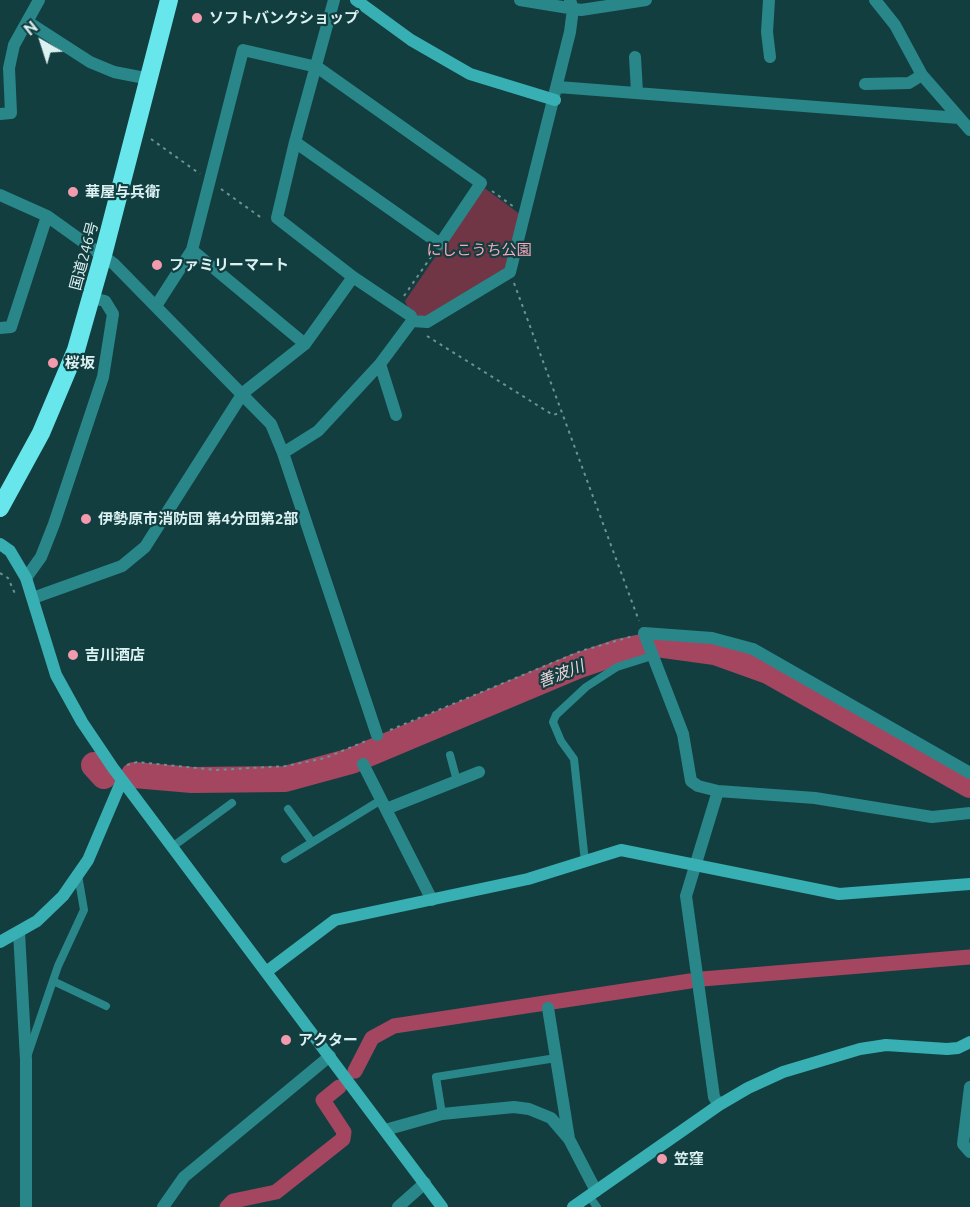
<!DOCTYPE html>
<meta charset="utf-8">
<style>
body{margin:0}
#map{position:relative;width:970px;height:1207px;overflow:hidden;background:#133e40;font-family:Ubuntu,sans-serif}
canvas{display:block}
.north{position:absolute;left:12px;top:12px;width:60px;height:60px;-webkit-text-stroke:4px #133e40;paint-order:stroke;rotate:321deg;font-size:16px;font-weight:700;line-height:24px;text-align:center;color:#dbf1f2}
.north::after{content:'';display:block;margin:auto;width:21px;height:27px;background:#dbf1f2;clip-path:polygon(50% 0,100% 100%,50% 72%,0 100%)}
</style>
<div id="map">
<canvas width="970" height="1207"></canvas>
<div class="north">N</div>
</div>
<script>
const c = document.querySelector('canvas').getContext('2d');
c.lineJoin = 'round';
function fill(path, color) { c.fillStyle = color; c.fill(path, 'evenodd'); }
const shape = rows => new Path2D(rows.map(r => 'M' + r).join(''));
function strokePath(path, color, width, dash) { c.strokeStyle = color; c.lineWidth = width; c.lineCap = dash ? 'butt' : 'round'; c.setLineDash(dash || []); c.stroke(path); }
function write(font, color, halo, rows, align = 'center') {
  c.font = font + ' Ubuntu,"Noto Sans JP",sans-serif'; c.lineWidth = 4.5; c.setLineDash([]); c.textBaseline = 'middle'; c.strokeStyle = halo; c.fillStyle = color; for (const [text, x, y, turn = 0] of rows) {
    c.save(); c.translate(x, y); c.rotate((+turn || 0) * Math.PI / 180); c.textAlign = isNaN(turn) ? turn : align; if (halo) c.strokeText(text, 0, 0); c.fillText(text, 0, 0); c.restore();
  }
}
const green = shape([
 [483,187,521,215,507,271,422,319,409,310,405,301]
]);
const canal = shape([
 [702,979,970,957],
 [355,1071,372,1038,394,1026,690,981],
 [227,1207,233,1201,276,1192,343,1139,344,1132,323,1100,339,1087]
]);
const river = shape([
 [94,765,104,776],
 [134,775,192,780,285,779,351,761,577,666,618,652,657,644,715,652,768,671,970,785]
]);
const path = shape([
 [151,139,200,174],
 [221,189,263,219],
 [492,191,514,207],
 [514,283,639,621],
 [404,296,433,254],
 [427,336,553,415,560,413],
 [0,573,8,578,16,596],
 [390,730,581,651,633,636],
 [127,765,137,762,216,770,286,766,325,758,366,741]
]);
const lane = shape([
 [450,755,457,781],
 [288,809,312,842],
 [172,847,232,803],
 [285,859,381,800],
 [585,862,574,759,561,741,553,722,556,715,586,687,617,667,652,656],
 [53,981,106,1006],
 [28,1054,58,966,84,910,78,875],
 [442,1114,436,1077,556,1058],
 [589,1196,597,1207]
]);
const street = shape([
 [334,0,295,142,277,218,353,277,411,316,412,321],
 [520,0,581,10,646,0],
 [769,0,767,32,770,57],
 [875,0,895,25,922,75,970,130],
 [28,22,90,62,114,72,150,79],
 [635,57,637,92],
 [865,84,909,83,922,75],
 [558,87,959,118],
 [0,114,11,113,9,68,14,45,39,0],
 [0,195,47,216,114,264,271,424,283,453,377,735],
 [192,250,305,344],
 [156,306,192,250,243,50,317,67,481,183,440,244,295,142],
 [412,321,427,322,510,272,570,32,573,9,570,0],
 [0,328,11,327,47,216],
 [380,364,396,415],
 [283,453,318,431,380,364,412,321],
 [26,578,41,557,54,524,103,377,113,314,105,301,92,298],
 [33,598,122,566,145,547,243,393,305,344,353,277],
 [363,764,432,900],
 [970,773,753,649,712,638,644,633,683,734,691,781,698,786,718,791,815,798,932,817,970,813],
 [718,791,686,896,714,1097,719,1105],
 [386,809,479,772],
 [19,932,26,1060,26,1207],
 [548,1008,569,1139,596,1191],
 [970,1087,963,1144,970,1152],
 [385,1130,442,1114,514,1107,529,1109,551,1118,569,1139],
 [163,1207,184,1177,330,1056],
 [398,1207,425,1183]
]);
const secondary = shape([
 [356,0,411,40,470,74,555,100],
 [0,544,10,551,26,578,56,675,82,722,113,768,442,1207],
 [0,942,37,921,63,896,88,860,122,780],
 [266,972,335,920,528,879,621,850,839,894,970,884],
 [573,1207,719,1105,748,1088,783,1072,860,1049,886,1045,947,1049,958,1048,970,1042]
]);
const highway = shape([
 [0,508,41,433,76,350,103,255,169,0]
]);
const markers = [
 [197,18,6,"#f29aae"],
 [73,192,6,"#f29aae"],
 [157,265,6,"#f29aae"],
 [53,363,6,"#f29aae"],
 [86,519,6,"#f29aae"],
 [73,655,6,"#f29aae"],
 [286,1040,6,"#f29aae"],
 [662,1159,6,"#f29aae"]
];
const poiNames = [
 ["ソフトバンクショップ",209,18],
 ["華屋与兵衛",85,192],
 ["ファミリーマート",169,265],
 ["桜坂",65,363],
 ["伊勢原市消防団 第4分団第2部",98,519],
 ["吉川酒店",85,655],
 ["アクター",298,1040],
 ["笠窪",674,1159]
];
const parkNames = [
 ["にしこうち公園",479,250]
];
const streetNames = [
 ["国道246号",84,256,-75]
];
const waterNames = [
 ["善波川",561,674,-21]
];
fill(green, '#703645');
strokePath(canal, '#a54661', 15);
strokePath(river, '#a54661', 26);
strokePath(path, '#6f9192', 2, [3, 4.5]);
strokePath(lane, '#29878a', 8);
strokePath(street, '#29878a', 12);
strokePath(secondary, '#38afb3', 12);
strokePath(highway, '#67e7ec', 18);
for (const [x, y, r, color] of markers) { const dot = new Path2D(); dot.arc(x, y, r, 0, 2 * Math.PI); c.fillStyle = color; c.fill(dot); strokePath(dot, '#133e40', 2); }
write('bold 15px', '#dbf1f2', '#133e40', poiNames, 'left');
write('15px', '#f8a9bb', '#133e40', parkNames);
write('15px', '#dbf1f2', '#133e40', streetNames);
write('italic 16px', '#efd4d9', '#133e40', waterNames);
</script>
